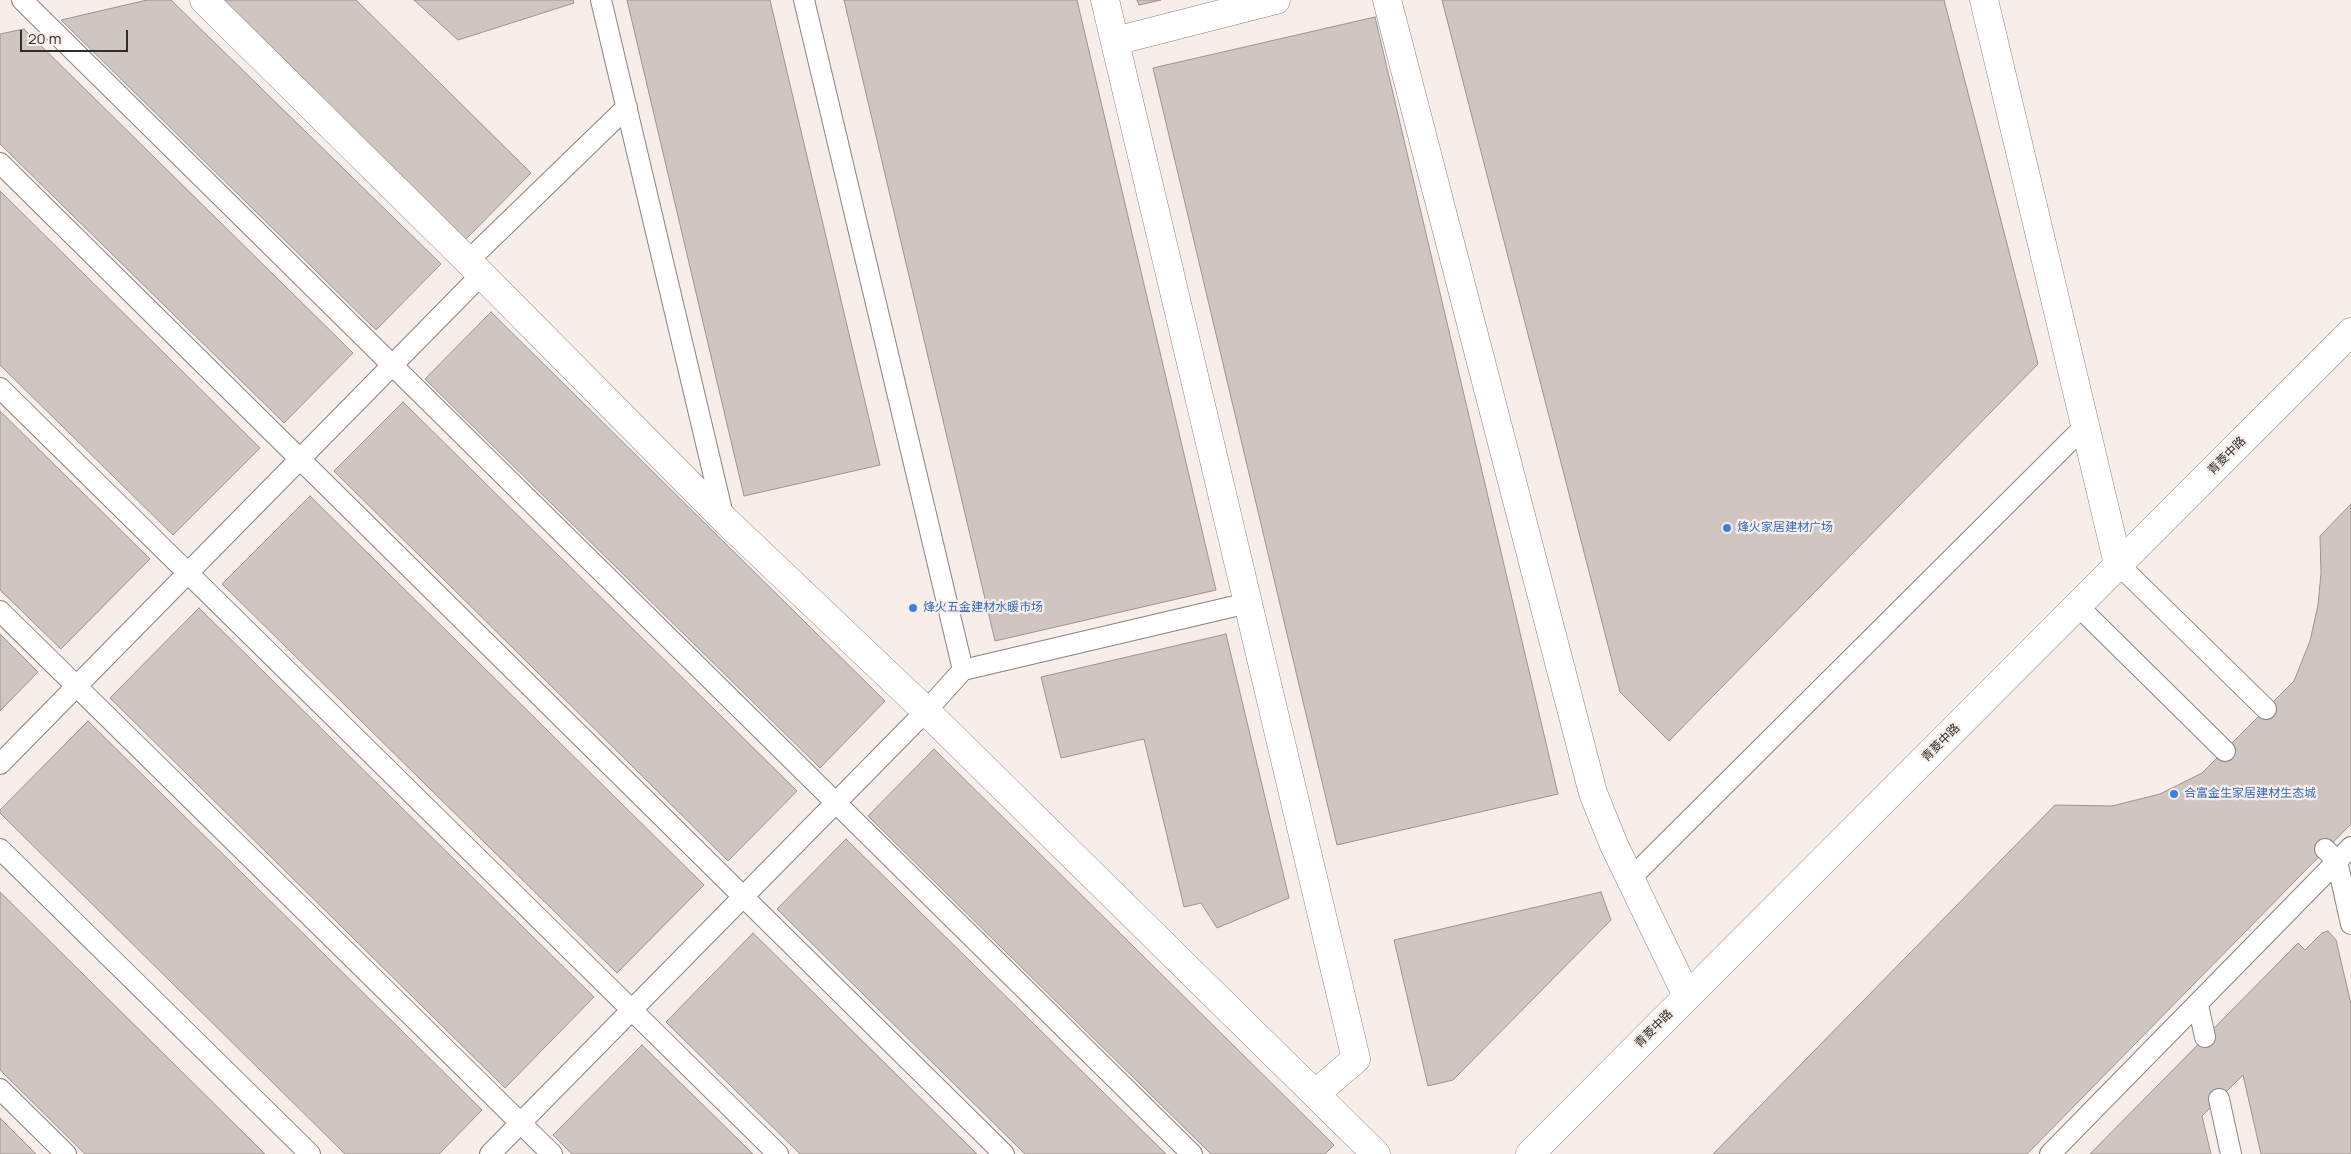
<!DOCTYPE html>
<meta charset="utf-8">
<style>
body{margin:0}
#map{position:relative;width:2351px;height:1154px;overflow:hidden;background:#f7eee9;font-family:Manrope,sans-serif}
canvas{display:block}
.scale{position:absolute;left:20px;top:30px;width:108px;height:22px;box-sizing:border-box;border:2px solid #302d2b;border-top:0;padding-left:6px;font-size:15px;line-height:18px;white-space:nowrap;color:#302d2b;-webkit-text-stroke:4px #f7eee9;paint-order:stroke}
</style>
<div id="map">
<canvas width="2351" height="1154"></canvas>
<div class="scale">20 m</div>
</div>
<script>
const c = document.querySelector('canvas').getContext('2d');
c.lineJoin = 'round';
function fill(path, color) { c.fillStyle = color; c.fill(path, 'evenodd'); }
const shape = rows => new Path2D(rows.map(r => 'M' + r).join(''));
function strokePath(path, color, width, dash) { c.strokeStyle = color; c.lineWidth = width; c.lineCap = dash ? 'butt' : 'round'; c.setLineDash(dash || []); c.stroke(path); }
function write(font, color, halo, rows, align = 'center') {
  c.font = font + ' Manrope,"Noto Sans SC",sans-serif'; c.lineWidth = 4.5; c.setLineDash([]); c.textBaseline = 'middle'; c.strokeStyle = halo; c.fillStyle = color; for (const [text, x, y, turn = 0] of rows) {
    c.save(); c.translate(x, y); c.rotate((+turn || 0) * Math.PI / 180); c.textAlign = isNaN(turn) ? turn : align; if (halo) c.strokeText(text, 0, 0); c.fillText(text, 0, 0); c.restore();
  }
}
const building = shape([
 [147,0,171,0,441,264,376,330,61,20,147,0],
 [221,0,356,0,531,173,465,240,221,0],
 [414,0,573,0,574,3,458,40,414,0],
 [627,0,770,0,880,465,744,496,627,0],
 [844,0,1077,0,1216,590,995,641,844,0],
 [1137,0,1161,0,1139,5,1137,0],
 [1442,0,1944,0,2038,364,1669,741,1620,692,1442,0],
 [1375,17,1558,794,1337,845,1153,68,1375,17],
 [24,29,353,353,284,423,0,144,0,34,24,29],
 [0,191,260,448,173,535,0,365,0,191],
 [491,312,885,701,820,768,425,379,491,312],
 [403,402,797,791,728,861,334,471,403,402],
 [0,411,150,559,61,649,0,590,0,411],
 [310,496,704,885,617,973,222,584,310,496],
 [2351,504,2351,824,2027,1154,1713,1154,2055,805,2112,806,2160,794,2202,773,2294,681,2310,641,2318,605,2321,573,2320,536,2351,504],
 [199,608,594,997,505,1088,110,698,199,608],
 [0,634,38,672,0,711,0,634],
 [1226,634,1289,898,1217,928,1201,903,1184,907,1144,739,1061,758,1041,677,1226,634],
 [88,721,482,1110,439,1154,345,1154,0,813,0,810,88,721],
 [934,749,1334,1145,1325,1154,1211,1154,868,816,934,749],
 [846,839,1166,1154,1025,1154,777,909,846,839],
 [0,892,265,1154,85,1154,0,1070,0,892],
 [1601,892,1611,920,1453,1080,1428,1086,1394,940,1601,892],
 [2328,931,2336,940,2351,1004,2351,1154,2261,1154,2243,1075,2202,1116,2211,1154,2090,1154,2298,943,2305,950,2322,933,2328,931],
 [753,933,977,1154,800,1154,666,1022,753,933],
 [642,1045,753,1154,572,1154,553,1135,642,1045],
 [0,1118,36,1154,0,1154,0,1118]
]);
const service = shape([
 [22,0,1192,1154],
 [601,0,724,519],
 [804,0,963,670],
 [0,163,1004,1154],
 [468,261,627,107],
 [0,388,778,1154],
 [2118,564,2266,709],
 [2078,606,2225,751],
 [0,611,552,1154],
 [0,764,482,274],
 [0,849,310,1154],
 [2325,849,2337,861,2351,924],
 [1630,879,2085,426],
 [2198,1005,2205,1037],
 [0,1089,66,1154],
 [2219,1099,2231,1154],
 [490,1154,926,711,963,670,1248,603],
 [2050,1154,2351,847]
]);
const minor = shape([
 [204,0,468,261,724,519,926,711,1376,1154],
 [1105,0,1356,1059,1315,1094],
 [1387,0,1593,793,1614,845,1687,996],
 [1984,0,2118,564],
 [1115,41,1276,0]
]);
const tertiary = shape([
 [1530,1154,2351,332]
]);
const markers = [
 [1727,528,5,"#3f7fe0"],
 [913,608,5,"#3f7fe0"],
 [2174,794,5,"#3f7fe0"]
];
const streetNames = [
 ["青菱中路",2227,456,-45],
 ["青菱中路",1941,743,-45],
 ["青菱中路",1654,1029,-45]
];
const shopNames = [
 ["烽火家居建材广场",1737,528],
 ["烽火五金建材水暖市场",923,608],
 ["合富金生家居建材生态城",2184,794]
];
fill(building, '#cfc6c1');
strokePath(building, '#9c948f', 1);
strokePath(service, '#8b837e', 22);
strokePath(minor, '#8b837e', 29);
strokePath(tertiary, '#8b837e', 29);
strokePath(service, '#fff', 20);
strokePath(minor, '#fff', 28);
strokePath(tertiary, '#fff', 28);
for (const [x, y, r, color] of markers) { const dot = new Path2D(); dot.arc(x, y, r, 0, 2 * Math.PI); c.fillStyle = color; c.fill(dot); strokePath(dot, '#f7eee9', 2); }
write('12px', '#302d2b', '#f7eee9', streetNames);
write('12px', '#366cbe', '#f7eee9', shopNames, 'left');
</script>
